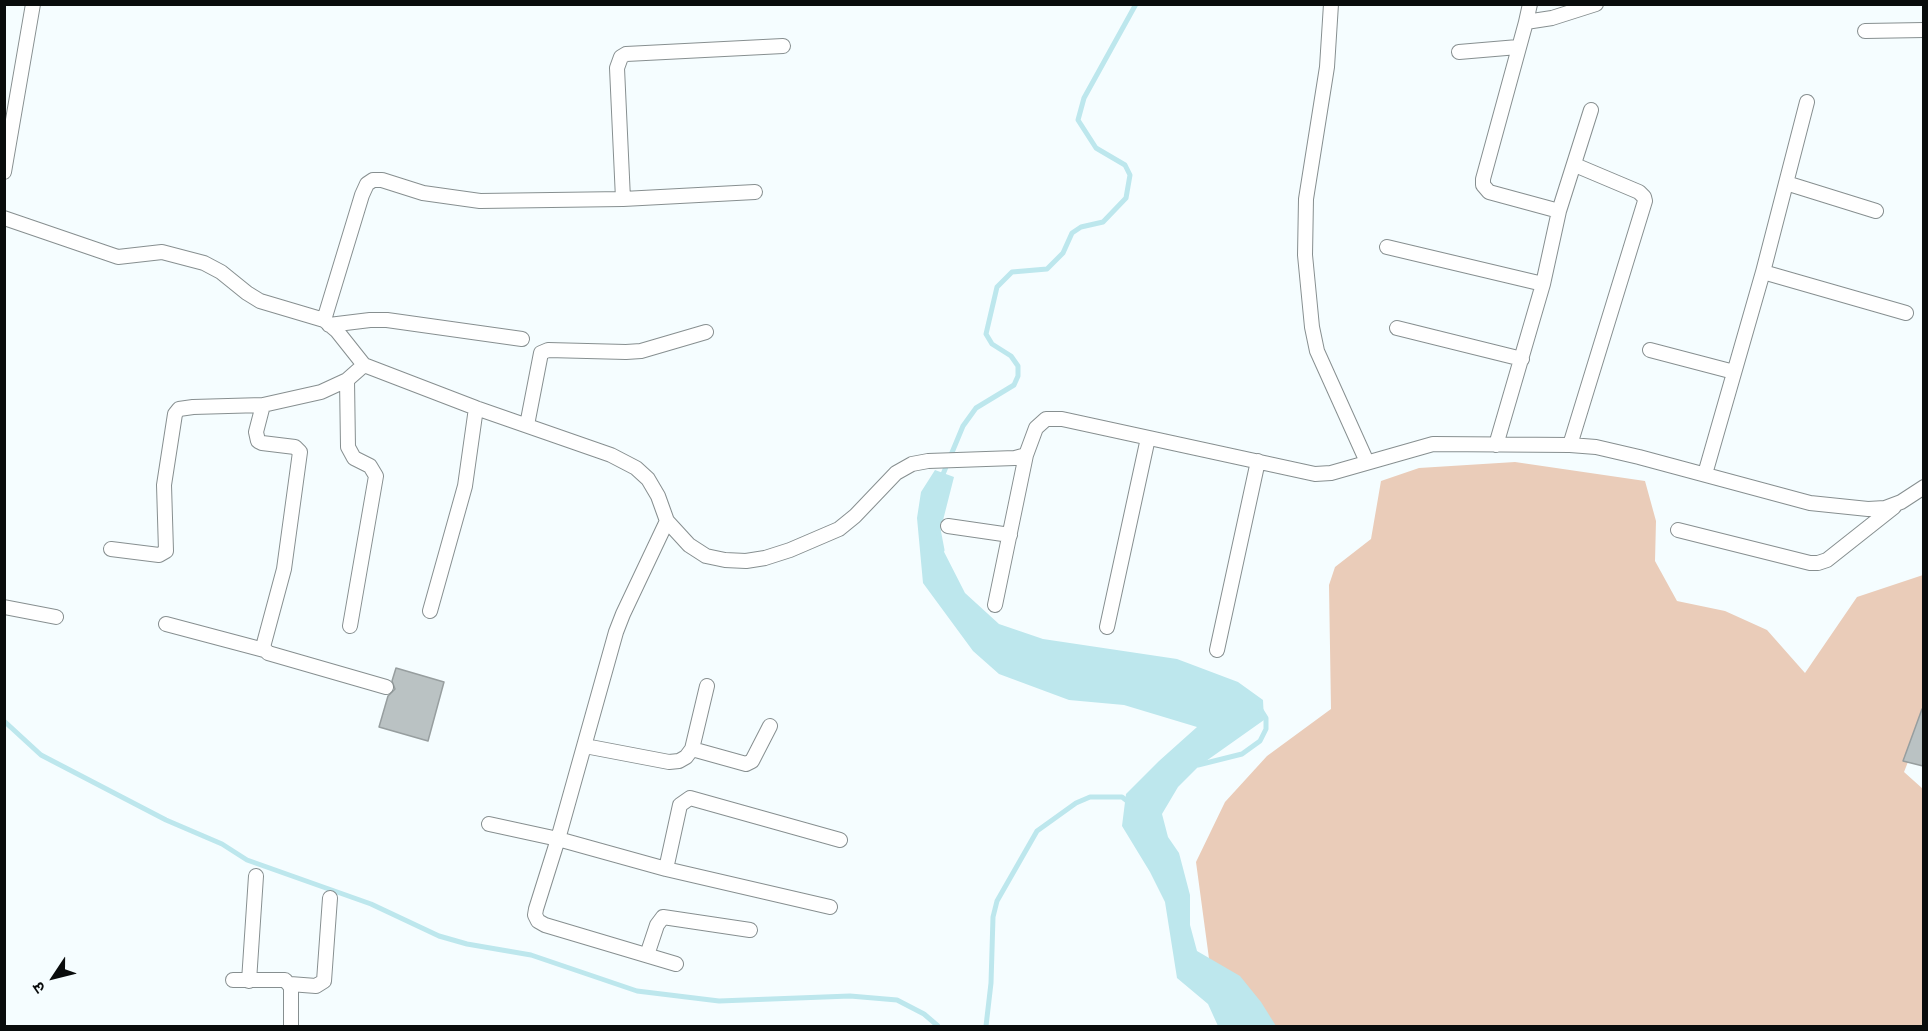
<!DOCTYPE html>
<meta charset="utf-8">
<style>
body{margin:0}
#map{position:relative;width:1928px;height:1031px;overflow:hidden;background:#f5fdff;font-family:Arial,"Noto Sans Devanagari",sans-serif}
canvas{display:block}
.frame{position:absolute;inset:0;border:6px solid #090c0c;pointer-events:none}
.north{position:absolute;left:24px;top:947px;width:60px;height:60px;-webkit-text-stroke:4px #f5fdff;paint-order:stroke;rotate:235deg;font-size:16px;font-weight:700;line-height:24px;text-align:center;color:#090c0c}
.north::after{content:'';display:block;margin:auto;width:21px;height:27px;background:#090c0c;clip-path:polygon(50% 0,100% 100%,50% 72%,0 100%)}
</style>
<div id="map">
<canvas width="1928" height="1031"></canvas>
<div class="frame"></div>
<div class="north">उ</div>
</div>
<script>
const c = document.querySelector('canvas').getContext('2d');
c.lineJoin = 'round';
function fill(path, color) { c.fillStyle = color; c.fill(path, 'evenodd'); }
const shape = rows => new Path2D(rows.map(r => 'M' + r).join(''));
function strokePath(path, color, width, dash) { c.strokeStyle = color; c.lineWidth = width; c.lineCap = dash ? 'butt' : 'round'; c.setLineDash(dash || []); c.stroke(path); }
const green = shape([
 [1515,462,1645,481,1656,521,1655,561,1677,601,1725,611,1767,630,1805,673,1857,597,1923,575,1923,724,1904,772,1923,789,1923,1026,1255,1026,1210,966,1196,862,1225,802,1267,756,1331,709,1329,585,1335,567,1371,539,1381,481,1419,468]
]);
const water = shape([
 [935,470,954,477,938,540,965,593,999,624,1043,639,1177,659,1238,682,1263,700,1264,720,1199,766,1178,787,1162,814,1168,837,1179,853,1190,895,1190,925,1197,951,1240,976,1261,1002,1276,1026,1218,1026,1208,1004,1177,978,1165,902,1150,872,1122,826,1126,794,1159,761,1197,727,1124,705,1069,700,999,674,973,651,923,583,917,518,921,492]
]);
const stream = shape([
 [941,479,963,426,976,408,1014,385,1018,376,1018,366,1011,356,992,344,986,334,997,287,1012,272,1047,269,1063,253,1072,233,1081,227,1103,222,1126,198,1130,175,1125,165,1096,148,1078,120,1084,98,1136,4],
 [938,529,942,550],
 [4,721,41,755,166,820,222,844,247,860,371,904,439,936,467,944,531,955,637,991,719,1001,850,996,897,1000,924,1014,938,1026],
 [1198,765,1242,754,1260,741,1266,729,1266,718,1261,710],
 [986,1026,991,983,993,917,997,901,1037,831,1076,803,1090,797,1122,797,1131,804]
]);
const building = shape([
 [396,668,444,682,428,741,379,727,388,696,395,689,392,681,396,668],
 [1922,709,1923,709,1923,766,1903,761,1922,709]
]);
const street = shape([
 [1331,4,1327,67,1306,199,1305,255,1312,327,1317,351,1367,462],
 [1526,22,1530,4],
 [1865,31,1924,30],
 [1459,52,1518,47],
 [4,172,33,4],
 [1786,183,1876,211],
 [623,199,617,68,621,57,626,54,783,46],
 [1559,211,1489,192,1483,185,1483,179,1526,22,1552,18,1596,4],
 [4,218,118,257,162,252,204,263,221,272,247,293,260,301,324,320,337,331,364,365,476,408,611,455,636,468,648,479,658,496,667,521,689,545,706,556,725,560,746,561,765,558,790,550,839,529,855,516,896,473,912,464,928,461,1015,458,1026,455,1036,428,1046,419,1062,419,1315,474,1331,473,1433,444,1570,445,1596,447,1639,457,1810,503,1868,509,1885,508,1901,502,1924,487],
 [1387,247,1543,284],
 [1763,272,1906,313],
 [324,320,362,195,367,184,373,180,382,180,423,193,480,201,623,199,755,192],
 [329,325,370,320,387,320,522,339],
 [1397,328,1522,359],
 [1650,350,1734,372],
 [347,380,348,447,354,458,370,466,376,476,350,626],
 [263,405,256,432,258,441,262,443,295,447,300,452,284,569,263,647,268,653,386,687],
 [527,425,541,353,548,350,626,352,641,351,706,332],
 [1496,445,1543,284,1559,211,1591,110],
 [1570,445,1645,201,1644,197,1639,192,1575,165],
 [1705,474,1763,272,1807,102],
 [667,521,623,614,616,632,558,839,666,869,830,907],
 [948,526,1010,535],
 [1678,530,1810,563,1818,563,1827,560,1894,507],
 [111,549,159,555,166,551,164,485,175,414,179,409,193,407,263,405,321,392,347,380,364,365],
 [995,605,1026,455],
 [4,607,56,617],
 [430,611,465,486,476,408],
 [166,624,264,650],
 [1107,627,1148,438],
 [1217,650,1258,461],
 [585,746,669,762,679,761,686,757,692,749,707,686],
 [692,749,746,764,752,761,770,726],
 [489,824,558,839,536,909,535,915,538,921,545,925,676,964],
 [666,869,680,805,690,798,840,840],
 [647,955,657,925,663,917,750,930],
 [233,980,285,980,291,987,291,1026],
 [249,981,256,876],
 [290,984,316,986,324,981,330,898]
]);
fill(green, '#eaccb9');
fill(water, '#bde7ed');
strokePath(stream, '#bde7ed', 5);
fill(building, '#bac2c3');
strokePath(building, '#979e9f', 1.5);
strokePath(street, '#878f90', 16);
strokePath(street, '#fff', 14);
</script>
